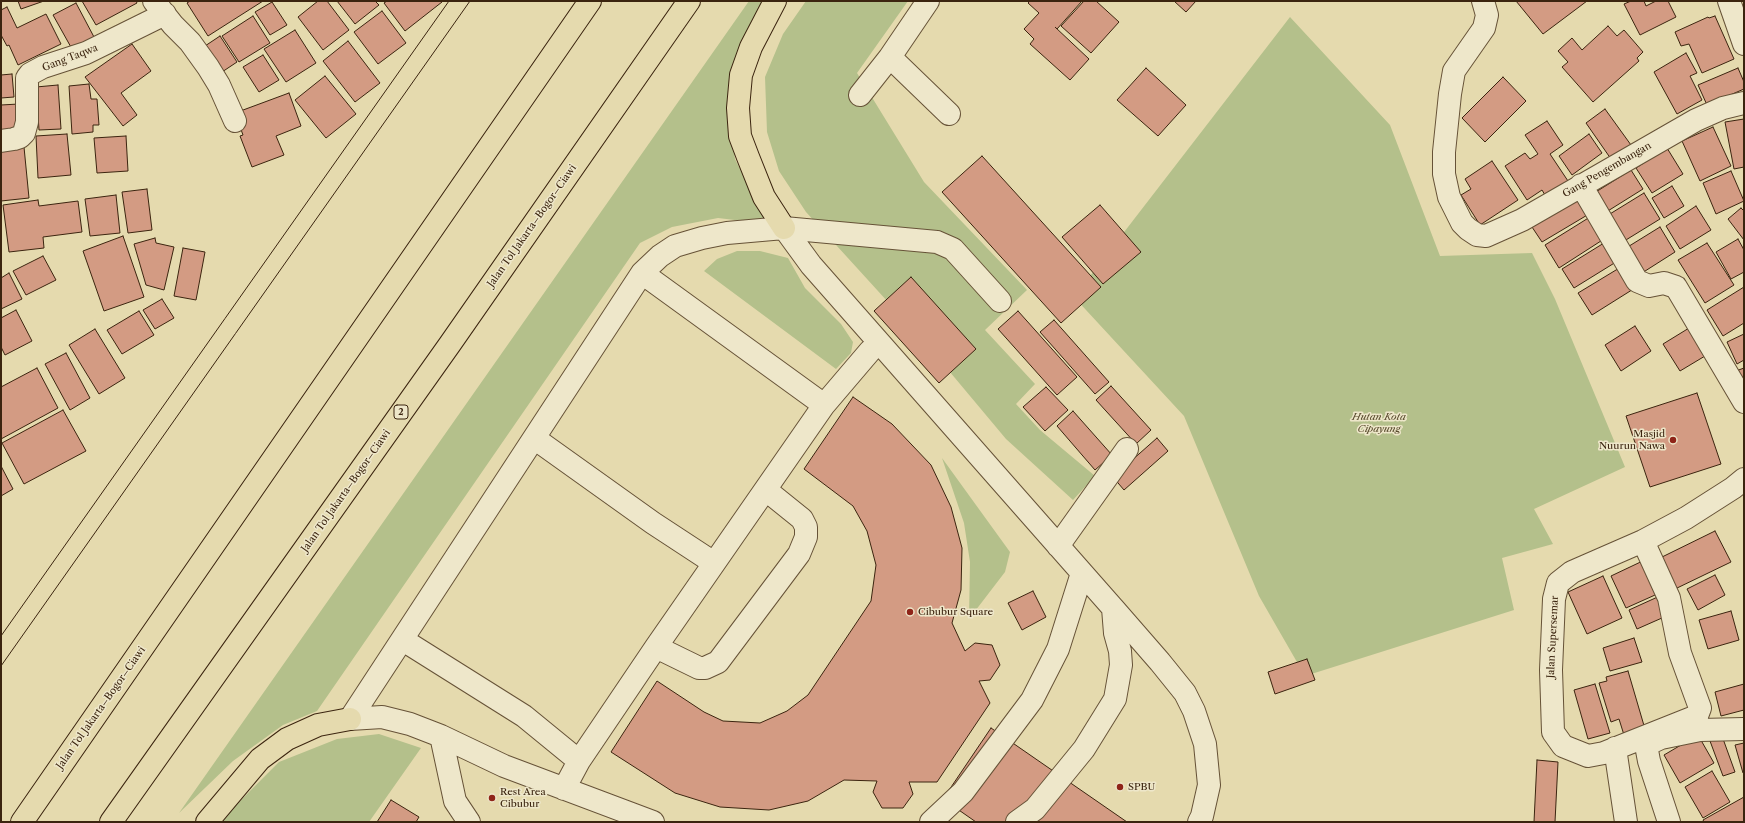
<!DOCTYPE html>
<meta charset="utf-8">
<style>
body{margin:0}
#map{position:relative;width:1745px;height:823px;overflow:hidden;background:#e5daae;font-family:"Libre Caslon Text",serif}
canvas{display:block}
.frame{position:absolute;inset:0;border:2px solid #3b240f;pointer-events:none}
</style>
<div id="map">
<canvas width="1745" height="823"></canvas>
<div class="frame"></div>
</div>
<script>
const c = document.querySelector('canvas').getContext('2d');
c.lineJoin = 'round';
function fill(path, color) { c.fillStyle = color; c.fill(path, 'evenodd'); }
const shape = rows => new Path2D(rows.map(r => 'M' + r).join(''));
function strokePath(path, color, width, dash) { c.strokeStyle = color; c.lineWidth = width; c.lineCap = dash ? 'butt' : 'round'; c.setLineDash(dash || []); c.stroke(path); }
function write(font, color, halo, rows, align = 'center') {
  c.font = font + ' "Libre Caslon Text",serif'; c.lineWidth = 3; c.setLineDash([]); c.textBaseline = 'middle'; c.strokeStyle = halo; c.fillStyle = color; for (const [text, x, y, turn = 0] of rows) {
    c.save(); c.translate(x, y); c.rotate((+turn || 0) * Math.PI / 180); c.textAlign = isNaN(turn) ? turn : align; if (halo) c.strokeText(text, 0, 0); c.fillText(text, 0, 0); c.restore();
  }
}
const green = shape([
 [749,1,763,1,734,60,729,112,735,159,768,224,718,218,672,227,640,243,317,711,283,725,233,761,179,813],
 [806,1,908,1,857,73,924,182,1027,290,985,330,1035,384,1016,404,1040,430,1095,476,1073,500,1006,439,929,347,806,212,779,171,767,132,765,77,783,34],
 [1290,17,1390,125,1440,256,1532,253,1555,299,1625,467,1534,509,1553,544,1502,558,1514,610,1305,676,1259,596,1184,416,1074,297],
 [737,251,760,251,788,258,805,288,841,324,853,342,851,353,836,369,704,271,717,259],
 [942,458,1010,552,1005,572,969,619,970,562,964,523],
 [379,734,421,748,369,822,221,822,235,806,279,762,337,739]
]);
const building = shape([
 [18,1,44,1,21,9,18,1],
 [82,1,136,1,137,3,96,25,82,1],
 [190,1,263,1,208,36,187,3,190,1],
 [318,1,327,1,349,30,323,50,298,17,318,1],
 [337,1,375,1,379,5,355,24,337,1],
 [387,1,441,1,442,2,405,31,384,3,387,1],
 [1030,1,1082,1,1057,29,1055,27,1089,59,1070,80,1030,44,1034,39,1024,29,1039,13,1028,3,1030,1],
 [1084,1,1096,1,1119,22,1091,53,1061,26,1084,1],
 [1174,1,1196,1,1186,12,1174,1],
 [1516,1,1587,1,1543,34,1516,1],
 [1631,1,1644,1,1646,6,1656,1,1668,1,1676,17,1640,35,1624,4,1631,1],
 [272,2,287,25,270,35,255,12,272,2],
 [76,3,94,37,72,49,53,15,76,3],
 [7,7,17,28,46,14,61,44,18,65,9,45,7,46,1,35,1,10,7,7],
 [382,11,406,43,378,64,354,32,382,11],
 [253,16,270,43,239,62,222,36,253,16],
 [1715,16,1734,59,1702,73,1689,44,1681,46,1675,32,1708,17,1709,18,1715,16],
 [1608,26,1617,36,1624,30,1643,52,1637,58,1639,61,1593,102,1562,67,1568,62,1558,51,1572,38,1582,50,1608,26],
 [295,30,316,63,286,82,264,49,295,30],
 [220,36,237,62,216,76,199,50,220,36],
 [348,41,380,83,355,102,323,61,348,41],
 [132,44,151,71,121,93,137,115,123,126,85,77,132,44],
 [1686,53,1697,73,1690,76,1702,100,1677,114,1654,72,1686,53],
 [263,55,279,80,259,92,243,67,263,55],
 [1146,68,1186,105,1158,136,1117,100,1146,68],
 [1738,68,1744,82,1744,89,1707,105,1698,85,1738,68],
 [12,74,14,97,1,98,1,75,12,74],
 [325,76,356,114,326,138,295,100,325,76],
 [1503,77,1526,101,1485,142,1462,118,1503,77],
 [89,84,91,99,97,99,99,125,93,125,93,132,72,134,69,86,89,84],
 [58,85,61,129,39,130,36,87,58,85],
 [289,93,301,126,276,136,284,155,252,167,240,136,243,135,235,113,289,93],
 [19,104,21,131,1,133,1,105,19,104],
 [1605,109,1631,145,1611,159,1586,123,1605,109],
 [1744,119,1744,167,1734,169,1725,122,1744,119],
 [1547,121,1563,145,1550,154,1568,181,1545,195,1542,190,1527,200,1505,166,1525,153,1530,159,1538,154,1525,135,1547,121],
 [1713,127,1731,166,1700,181,1682,141,1713,127],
 [67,134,71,175,38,178,36,136,67,134],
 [1589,134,1602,153,1572,175,1559,156,1589,134],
 [126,136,128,171,97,173,94,138,126,136],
 [24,147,29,198,1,201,1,150,24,147],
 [1667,148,1683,174,1652,193,1636,168,1667,148],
 [982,156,1101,287,1061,323,942,192,982,156],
 [1492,161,1518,200,1480,225,1461,195,1471,189,1465,179,1492,161],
 [1631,170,1643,189,1603,214,1591,195,1631,170],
 [1731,171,1744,201,1716,214,1703,183,1731,171],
 [1672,186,1684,206,1664,218,1652,198,1672,186],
 [147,189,152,230,128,233,122,192,147,189],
 [1644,193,1660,219,1621,243,1605,217,1644,193],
 [116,195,120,233,90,236,85,199,116,195],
 [1577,195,1589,214,1542,242,1530,224,1577,195],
 [38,200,39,206,78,201,82,232,43,237,44,248,9,252,3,205,38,200],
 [1100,205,1141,252,1103,284,1062,237,1100,205],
 [1696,206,1711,230,1680,249,1666,226,1696,206],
 [1741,208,1744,211,1744,240,1728,219,1741,208],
 [1590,217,1604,239,1559,268,1545,245,1590,217],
 [1660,227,1675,252,1642,273,1626,248,1660,227],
 [123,236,144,297,104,311,83,251,123,236],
 [155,238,156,243,174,247,164,290,146,285,134,244,155,238],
 [1738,239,1744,250,1744,272,1731,279,1716,252,1738,239],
 [1604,243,1616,262,1574,288,1562,269,1604,243],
 [1707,243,1734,285,1705,303,1678,260,1707,243],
 [183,248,205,252,196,300,174,296,183,248],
 [43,256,56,280,26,295,13,271,43,256],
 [1621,267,1635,288,1592,315,1578,293,1621,267],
 [9,273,22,299,1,309,1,278,9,273],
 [911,277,976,349,939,383,874,311,911,277],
 [1744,287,1744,323,1723,336,1707,310,1744,287],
 [162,299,174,318,155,329,143,310,162,299],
 [16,310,32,341,5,355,1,347,1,318,16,310],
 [139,311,154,335,122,354,107,330,139,311],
 [1018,311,1077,377,1057,395,998,329,1018,311],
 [1054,320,1109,382,1095,394,1040,332,1054,320],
 [1694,325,1710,353,1680,371,1663,344,1694,325],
 [1635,326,1651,351,1621,371,1605,345,1635,326],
 [95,329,125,378,99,394,69,345,95,329],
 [1744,334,1744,360,1737,364,1727,342,1744,334],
 [66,353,90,398,70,410,45,364,66,353],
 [37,368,58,408,1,439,1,387,37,368],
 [1744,368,1744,388,1736,371,1744,368],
 [1111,386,1151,430,1136,444,1096,400,1111,386],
 [1046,387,1068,410,1045,431,1023,407,1046,387],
 [1697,393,1721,464,1650,487,1626,416,1697,393],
 [853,397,892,424,931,465,951,507,962,548,961,590,952,623,965,651,975,643,992,645,1000,665,990,680,979,681,990,703,937,782,909,782,913,794,903,808,882,808,873,792,877,781,844,780,808,801,769,810,720,807,675,793,611,752,657,681,704,712,723,721,760,723,787,711,808,695,871,601,876,565,867,531,853,506,804,469,853,397],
 [63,410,86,451,24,484,2,443,63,410],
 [1073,411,1112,455,1095,470,1057,426,1073,411],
 [1157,438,1168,451,1124,490,1113,477,1157,438],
 [1,466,13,489,1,496,1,466],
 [1715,531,1731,562,1675,589,1660,558,1715,531],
 [1649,558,1664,591,1626,608,1611,576,1649,558],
 [1715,575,1725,595,1698,610,1687,589,1715,575],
 [1603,576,1622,618,1587,634,1568,592,1603,576],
 [1033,591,1046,617,1022,630,1008,603,1033,591],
 [1662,595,1671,614,1637,629,1629,610,1662,595],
 [1731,611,1739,640,1708,649,1699,620,1731,611],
 [1634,638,1642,662,1610,671,1603,648,1634,638],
 [1307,659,1315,680,1275,694,1268,672,1307,659],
 [1628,671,1645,729,1624,735,1619,719,1611,722,1599,683,1607,681,1606,677,1628,671],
 [1595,684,1610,733,1588,739,1574,690,1595,684],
 [1744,684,1744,710,1721,716,1715,692,1744,684],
 [991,728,1127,822,976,822,943,799,991,728],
 [1698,735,1714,763,1680,783,1664,755,1698,735],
 [1722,736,1735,772,1723,776,1710,741,1722,736],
 [1744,743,1744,772,1743,773,1735,745,1744,743],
 [1537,760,1558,762,1555,822,1534,822,1537,760],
 [1712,771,1730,802,1703,818,1685,787,1712,771],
 [1744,797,1744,822,1704,822,1703,820,1744,797],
 [391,800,419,817,416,822,377,822,391,800]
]);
const minor = shape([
 [154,1,173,25,190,42,208,67,219,85,235,121],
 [928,1,890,57,949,114],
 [1483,1,1487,15,1484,28,1454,71,1450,94,1444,152,1444,174,1449,197,1462,223,1468,229,1477,235,1486,236,1522,220,1696,120,1723,108,1744,103],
 [1729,1,1744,44],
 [860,95,890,57],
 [1,141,14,139,20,137,24,133,27,122,27,78,30,74,43,67,86,53,165,14],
 [1581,185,1637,281,1649,286,1664,283,1676,287,1744,402],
 [784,228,811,265,1113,608,1115,633,1120,651,1121,665,1115,699,1084,749,1035,809,1017,822],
 [642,273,824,405],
 [534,438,653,523,714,563],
 [1643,541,1669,598,1680,653,1700,708,1697,716,1604,753,1588,756,1563,746,1553,732,1551,670,1554,599,1558,583,1572,572,1643,541,1686,518,1733,488,1744,479],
 [1058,546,1127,449],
 [1113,608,1160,662,1185,693,1194,711,1205,744,1209,785,1202,816,1199,822],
 [403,640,524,716,579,761],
 [656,647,699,668,705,668,718,662,799,554,806,537,806,527,802,519,766,490],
 [350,719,642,273,660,256,675,246,702,238,727,233,784,228,937,242,953,249,1000,301],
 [350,719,382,717,410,724,441,736,504,766,653,822],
 [441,736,455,801,469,822],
 [1615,748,1626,822],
 [564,789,579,761,656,647,824,405,870,351],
 [931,822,963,792,1032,700,1058,649,1082,573],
 [1669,822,1649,761,1646,745,1661,738,1700,730,1744,729]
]);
const highway = shape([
 [775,1,751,47,741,75,738,108,740,136,748,157,764,197,784,228],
 [22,822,590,1],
 [111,822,450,344,689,1],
 [207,822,260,759,287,739,318,725,350,719]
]);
const tram = shape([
 [1,636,449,1],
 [1,666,470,1]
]);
const markers = [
 [1673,440,4,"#8f2418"],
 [910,612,4,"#8f2418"],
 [1120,787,4,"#8f2418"],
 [492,798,4,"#8f2418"]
];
const shields = [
 [401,412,14]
];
const shieldNames = [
 ["2",401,412]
];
const streetNames = [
 ["Gang Taqwa",70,58,-21],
 ["Gang Pengembangan",1607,170,-30],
 ["Jalan Tol Jakarta–Bogor–Ciawi",532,226,-55],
 ["Jalan Tol Jakarta–Bogor–Ciawi",346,491,-55],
 ["Jalan Supersemar",1553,637,-87],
 ["Jalan Tol Jakarta–Bogor–Ciawi",101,708,-55]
];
const parkNames = [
 ["Hutan Kota",1379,417],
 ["Cipayung",1379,429]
];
const poiNames = [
 ["Masjid",1665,434,"right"],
 ["Nuurun Nawa",1665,446,"right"],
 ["Cibubur Square",918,612],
 ["SPBU",1128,787],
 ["Rest Area",500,792],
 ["Cibubur",500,804]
];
fill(green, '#b4c08b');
fill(building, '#d39b83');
strokePath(building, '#3b240f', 1);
strokePath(minor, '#665237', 24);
strokePath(highway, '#3b240f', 24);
strokePath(minor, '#eee7ca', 22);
strokePath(highway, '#e5daae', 22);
strokePath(tram, '#3b240f', 1);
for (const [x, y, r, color] of markers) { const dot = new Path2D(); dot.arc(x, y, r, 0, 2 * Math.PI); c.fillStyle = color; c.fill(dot); strokePath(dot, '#eee7ca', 1.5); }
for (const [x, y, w] of shields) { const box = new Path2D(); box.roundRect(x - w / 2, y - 7, w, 14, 3); c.fillStyle = '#eee7ca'; c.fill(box); strokePath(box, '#3b240f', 1); }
write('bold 9px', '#3b240f', null, shieldNames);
write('10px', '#3b240f', '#eee7ca', streetNames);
write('italic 10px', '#594b2e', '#eee7ca', parkNames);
write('10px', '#3b240f', '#eee7ca', poiNames, 'left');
</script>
